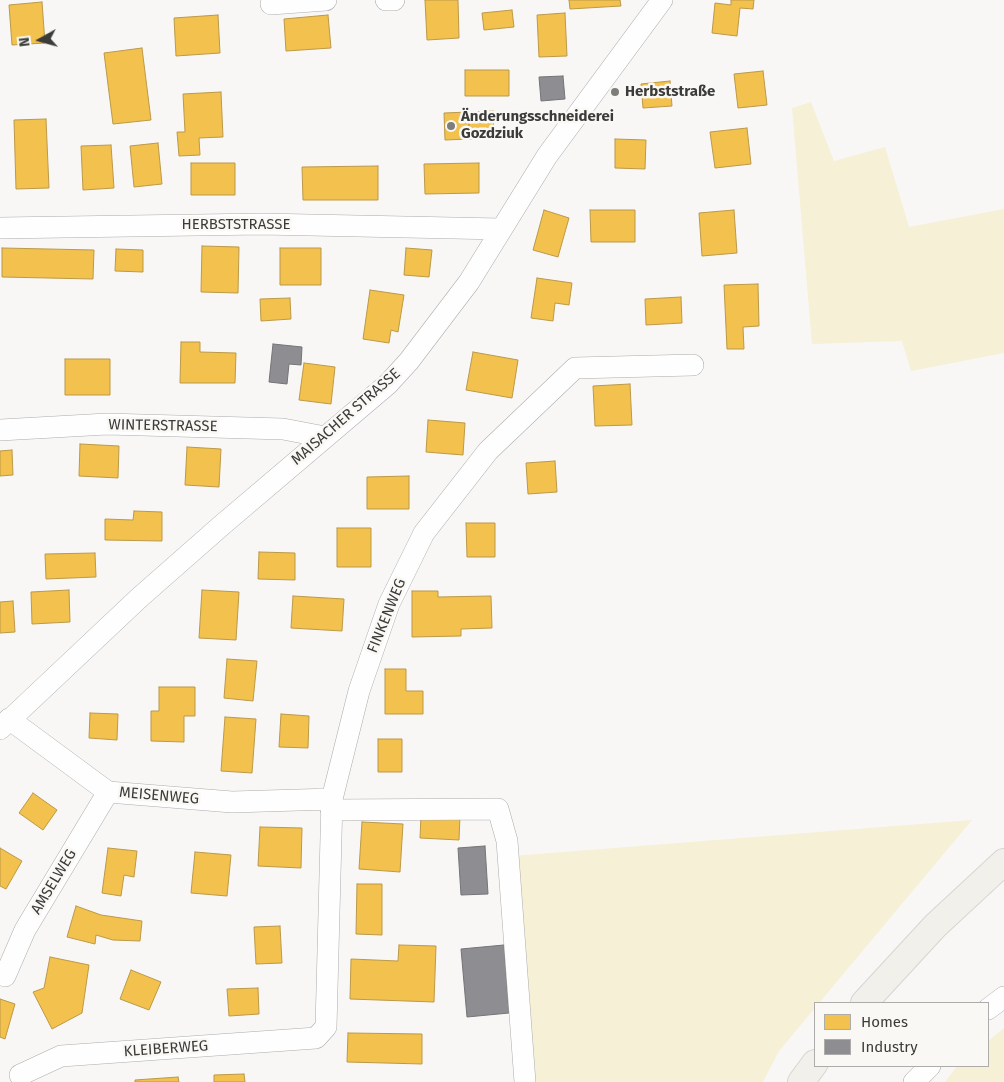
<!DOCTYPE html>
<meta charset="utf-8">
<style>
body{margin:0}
#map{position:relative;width:1004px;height:1082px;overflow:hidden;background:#f8f7f6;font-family:"Fira Sans",sans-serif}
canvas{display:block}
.legend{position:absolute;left:814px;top:1002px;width:175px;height:65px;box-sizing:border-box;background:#f9f8f5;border:1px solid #adacaa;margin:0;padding:6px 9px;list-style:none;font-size:15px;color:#3b3b39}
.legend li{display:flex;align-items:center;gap:10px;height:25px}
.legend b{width:25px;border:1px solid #adacaa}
.north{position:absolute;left:15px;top:15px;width:50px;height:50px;-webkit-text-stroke:4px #f9f8f5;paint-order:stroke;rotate:263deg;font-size:14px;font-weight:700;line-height:20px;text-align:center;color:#3b3b39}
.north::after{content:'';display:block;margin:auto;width:18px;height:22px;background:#3b3b39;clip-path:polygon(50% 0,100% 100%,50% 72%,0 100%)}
</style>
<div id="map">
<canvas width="1004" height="1082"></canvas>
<ul class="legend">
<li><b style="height:14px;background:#f2c14e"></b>Homes</li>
<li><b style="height:14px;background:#8d8d92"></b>Industry</li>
</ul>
<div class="north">N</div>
</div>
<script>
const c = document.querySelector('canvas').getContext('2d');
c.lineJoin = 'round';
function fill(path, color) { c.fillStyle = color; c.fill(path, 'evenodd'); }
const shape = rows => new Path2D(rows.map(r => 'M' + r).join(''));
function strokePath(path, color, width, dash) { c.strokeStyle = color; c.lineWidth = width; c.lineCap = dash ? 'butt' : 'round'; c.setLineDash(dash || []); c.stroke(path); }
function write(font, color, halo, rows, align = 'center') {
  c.font = font + ' "Fira Sans",sans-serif'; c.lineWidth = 5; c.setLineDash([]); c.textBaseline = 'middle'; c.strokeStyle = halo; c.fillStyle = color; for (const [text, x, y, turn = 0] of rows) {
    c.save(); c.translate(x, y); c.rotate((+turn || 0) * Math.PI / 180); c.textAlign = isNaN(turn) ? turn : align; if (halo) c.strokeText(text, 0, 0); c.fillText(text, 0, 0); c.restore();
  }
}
const green = shape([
 [811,102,834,161,885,147,909,227,1004,209,1004,353,911,371,902,341,812,344,792,108],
 [972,820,819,1003,815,1003,815,1008,779,1051,763,1082,531,1082,512,856],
 [1004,1028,1004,1082,945,1082,957,1066,988,1066,988,1041]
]);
const homes = shape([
 [425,0,458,0,459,38,427,40,425,0],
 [569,0,620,0,621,6,570,9,569,0],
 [731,0,754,0,753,9,740,8,737,36,712,33,715,3,731,5,731,0],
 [42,2,45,43,12,45,9,5,42,2],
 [512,10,514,27,484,30,482,13,512,10],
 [565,13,567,56,539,57,537,15,565,13],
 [218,15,220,53,176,56,174,18,218,15],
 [328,15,331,48,286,51,284,19,328,15],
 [142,48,151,120,113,124,104,53,142,48],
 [465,70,509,70,509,96,465,96,465,70],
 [763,71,767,105,738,108,734,74,763,71],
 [670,81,672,106,643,108,641,84,670,81],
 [221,92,223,137,199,138,200,155,179,156,177,132,185,132,183,94,221,92],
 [493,111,494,138,469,139,469,112,493,111],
 [469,112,469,139,445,140,444,113,469,112],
 [46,119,49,188,16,189,14,120,46,119],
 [747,128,751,164,715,168,710,132,747,128],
 [615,139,646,140,645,169,615,168,615,139],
 [158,143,162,184,134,187,130,146,158,143],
 [111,145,114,188,83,190,81,146,111,145],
 [191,163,235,163,235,195,191,195,191,163],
 [479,163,479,193,425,194,424,164,479,163],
 [378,166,378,200,303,200,302,167,378,166],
 [544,210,569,218,558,257,533,250,544,210],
 [590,210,635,210,635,242,591,242,590,210],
 [734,210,737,253,702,256,699,213,734,210],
 [202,246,239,247,238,293,201,292,202,246],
 [2,248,94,250,93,279,2,277,2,248],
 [280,248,321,248,321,285,280,285,280,248],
 [406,248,432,250,429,277,404,275,406,248],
 [116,249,143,250,143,272,115,271,116,249],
 [537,278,572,283,569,305,555,303,553,321,531,318,537,278],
 [758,284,759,326,743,327,744,349,727,349,724,285,758,284],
 [370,290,404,295,398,332,391,330,389,343,363,339,370,290],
 [681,297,682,323,646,325,645,299,681,297],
 [290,298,291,319,261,321,260,299,290,298],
 [181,342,200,342,200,352,236,353,235,383,180,383,181,342],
 [473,352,518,360,512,398,466,390,473,352],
 [65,359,110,359,110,395,65,395,65,359],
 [304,363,335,367,331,404,299,400,304,363],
 [630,384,632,425,595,426,593,386,630,384],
 [428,420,465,423,463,455,426,452,428,420],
 [80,444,119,446,118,478,79,476,80,444],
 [187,447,221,449,219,487,185,485,187,447],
 [12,450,13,475,0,476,0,451,12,450],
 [555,461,557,492,528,494,526,463,555,461],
 [409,476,409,509,367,509,367,477,409,476],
 [134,511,162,512,162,541,105,540,105,519,133,520,134,511],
 [466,523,495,523,495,557,467,557,466,523],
 [337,528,371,528,371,567,337,567,337,528],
 [259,552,295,553,295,580,258,579,259,552],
 [95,553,96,577,46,579,45,554,95,553],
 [69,590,70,622,32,624,31,592,69,590],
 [202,590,239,592,236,640,199,638,202,590],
 [412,591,438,591,438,597,491,596,492,628,461,629,461,636,412,637,412,591],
 [293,596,344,599,342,631,291,628,293,596],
 [13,601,15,632,0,633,0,602,13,601],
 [227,659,257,661,253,701,224,698,227,659],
 [385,669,406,669,406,691,423,691,423,714,385,714,385,669],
 [159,687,195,687,195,716,184,716,184,742,151,741,151,711,159,711,159,687],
 [90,713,118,714,117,740,89,738,90,713],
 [281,714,309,716,308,748,279,747,281,714],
 [225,717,256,719,252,773,221,771,225,717],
 [378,739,402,739,402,772,378,772,378,739],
 [33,793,57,810,43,830,19,813,33,793],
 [421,815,460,816,459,840,420,838,421,815],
 [362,822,403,824,400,872,359,869,362,822],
 [260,827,302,828,301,868,258,866,260,827],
 [0,848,22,861,6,889,0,886,0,848],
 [108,848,137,851,134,877,124,875,121,896,102,893,108,848],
 [195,852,231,855,227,896,191,893,195,852],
 [357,884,382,884,382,935,356,934,357,884],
 [76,906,101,915,142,921,140,941,113,940,96,935,95,944,67,937,76,906],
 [280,926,282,963,256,964,254,927,280,926],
 [399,945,436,946,434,1002,350,999,351,959,398,961,399,945],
 [50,957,89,965,82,1013,52,1029,33,992,44,988,50,957],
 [131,970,161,982,149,1010,120,999,131,970],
 [258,988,259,1014,229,1016,227,989,258,988],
 [0,999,15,1004,5,1039,0,1037,0,999],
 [348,1033,422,1034,422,1064,347,1062,348,1033],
 [244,1074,245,1082,214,1082,214,1075,244,1074],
 [178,1077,179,1082,135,1082,135,1080,178,1077]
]);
const industry = shape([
 [563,76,565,99,541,101,539,77,563,76],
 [273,344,302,347,301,365,289,364,287,384,269,382,273,344],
 [485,846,488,894,461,895,458,848,485,846],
 [504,945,509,1013,467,1017,461,949,504,945]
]);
const minor = shape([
 [386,0,394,0],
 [271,4,326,0],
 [0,228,262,224,501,229],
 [0,430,107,424,283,429,325,437],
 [9,719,108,792,232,802,332,799],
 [0,729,139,598,222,525,388,384,409,361,469,282,547,156,662,0],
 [331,810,498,809,507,841,525,1082],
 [5,976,25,930,108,792],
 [988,1009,1004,997],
 [20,1075,61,1056,316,1038,326,1027,332,799,359,691,389,604,424,533,488,451,575,368,693,365],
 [914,1082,930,1066]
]);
const major = shape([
 [864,1003,935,926,1004,862],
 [801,1082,815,1063]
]);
const markers = [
 [615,92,5,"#7d7d7b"],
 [451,126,5,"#7d7d7b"]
];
const poiNames = [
 ["Herbststraße",625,92],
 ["Änderungsschneiderei",461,117],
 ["Gozdziuk",461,134]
];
const streetNames = [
 ["HERBSTSTRASSE",236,225],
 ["MAISACHER STRASSE",346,417,-41],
 ["WINTERSTRASSE",163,426,1],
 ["FINKENWEG",387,616,-68],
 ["MEISENWEG",159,796,5],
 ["AMSELWEG",54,882,-59],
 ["KLEIBERWEG",166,1049,-4]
];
fill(green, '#f5f0d6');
fill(homes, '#f2c14e');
strokePath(homes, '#bb9948', 1);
fill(industry, '#8d8d92');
strokePath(industry, '#747477', 1);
strokePath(minor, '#acacab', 22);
strokePath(major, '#d5d5d4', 28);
strokePath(minor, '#fefefe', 21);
strokePath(major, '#f1f0ea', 26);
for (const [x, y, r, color] of markers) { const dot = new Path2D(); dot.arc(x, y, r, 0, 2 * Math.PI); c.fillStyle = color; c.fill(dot); strokePath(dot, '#f9f8f5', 2); }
write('bold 15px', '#3b3b39', '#f9f8f5', poiNames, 'left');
write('15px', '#3b3b39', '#f9f8f5', streetNames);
</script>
